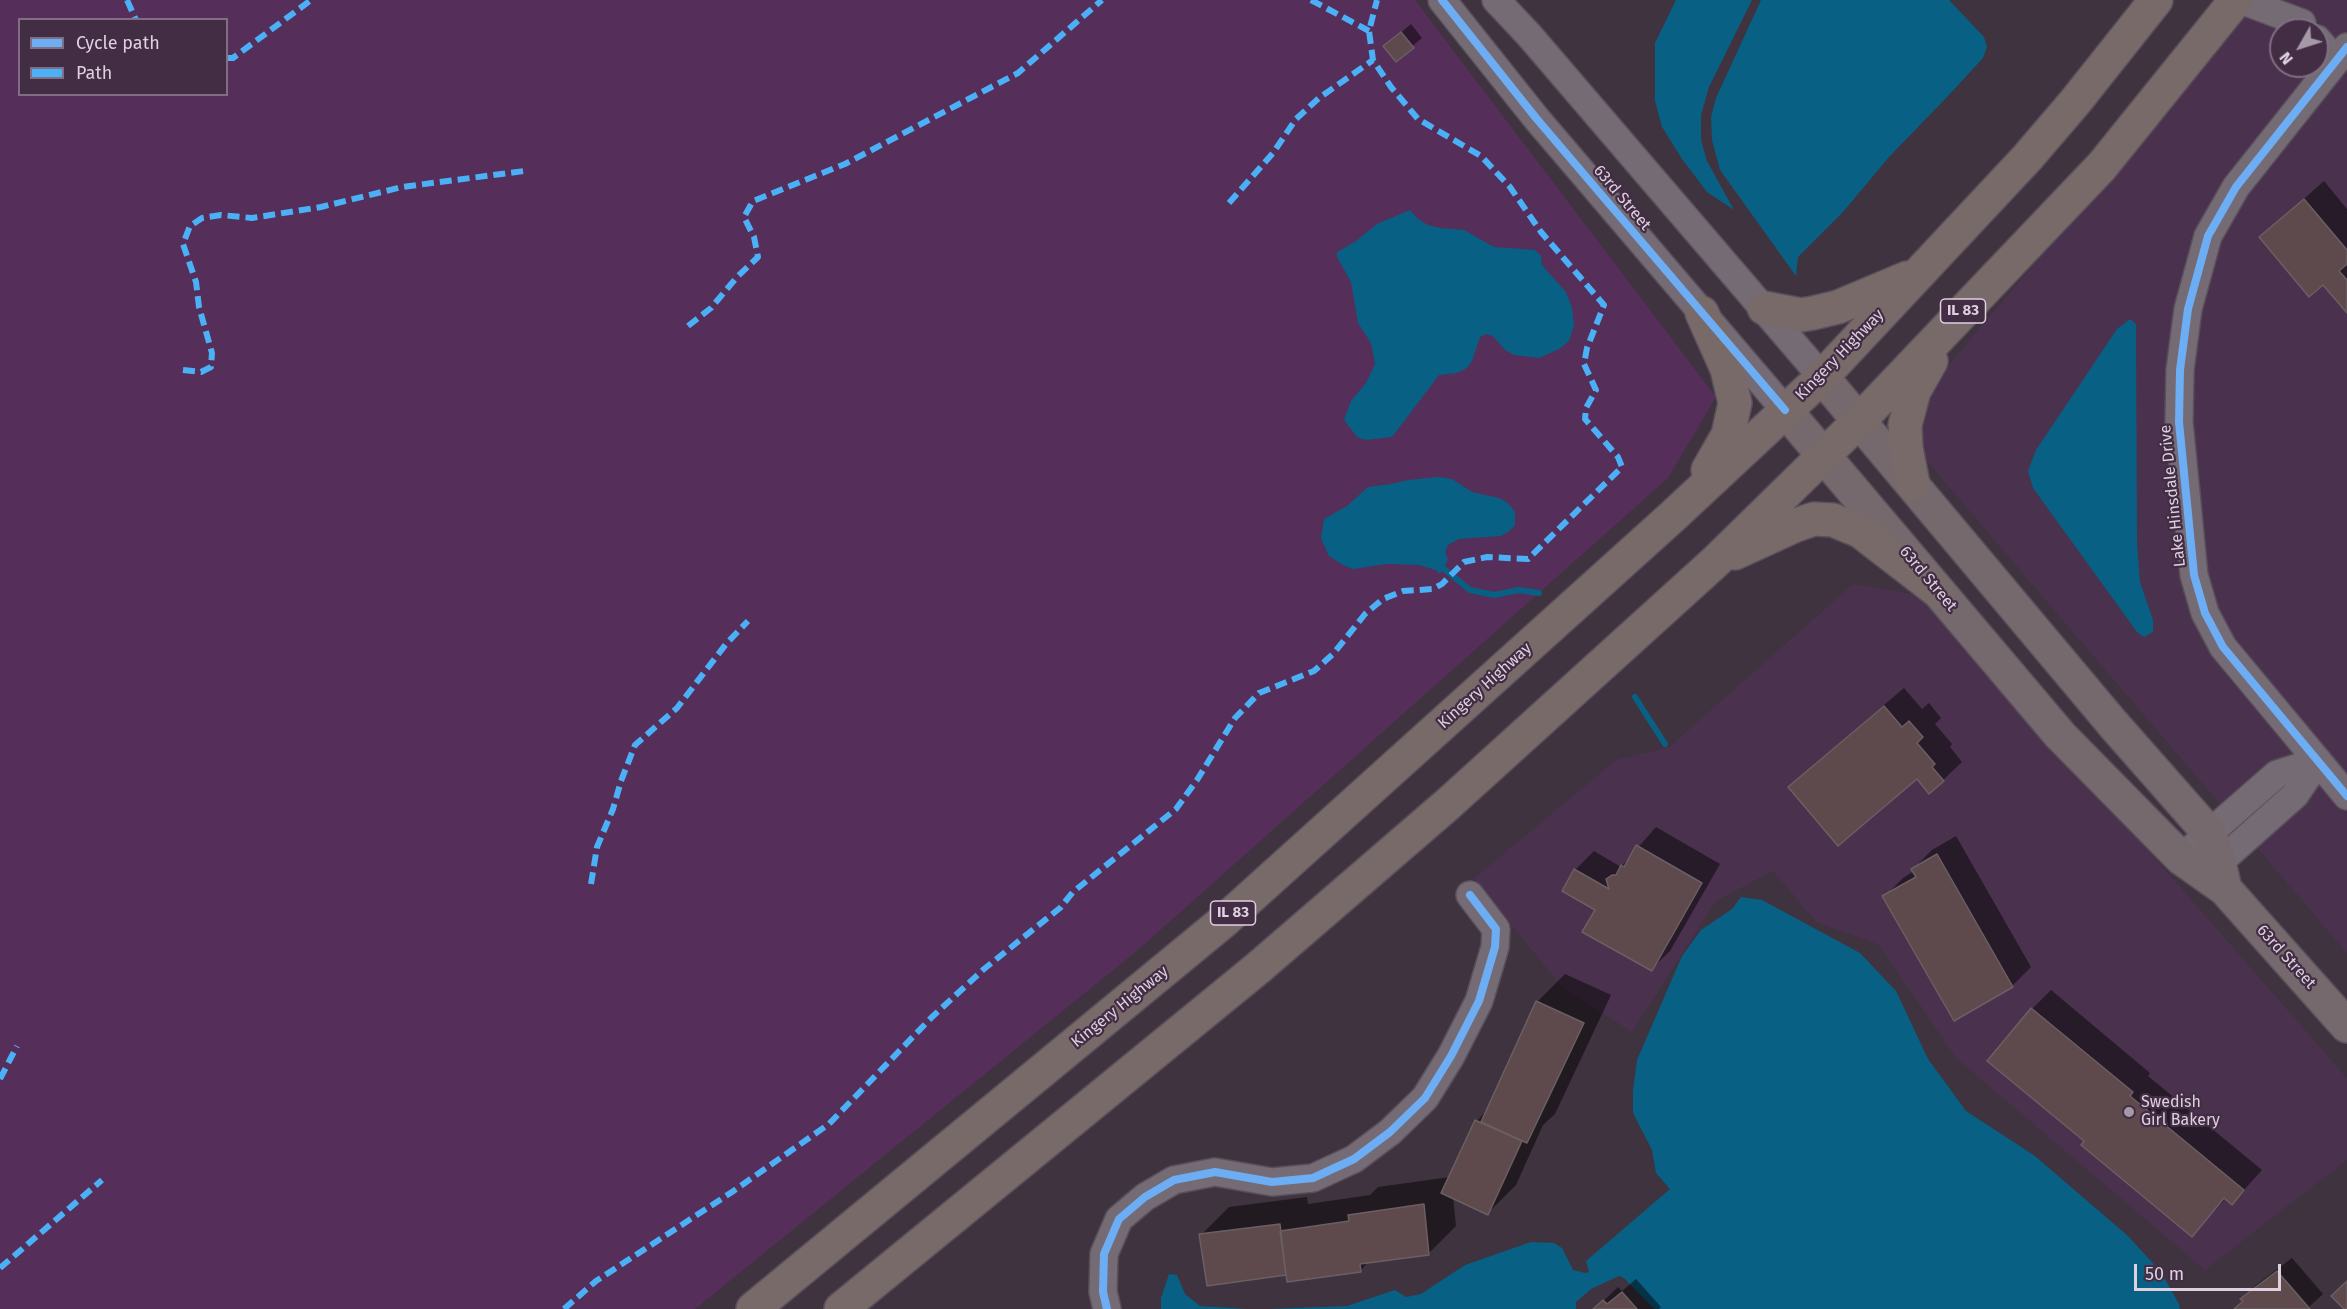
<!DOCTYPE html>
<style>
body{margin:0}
#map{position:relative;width:2347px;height:1309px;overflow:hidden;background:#3e333f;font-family:"Fira Sans",sans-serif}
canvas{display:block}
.legend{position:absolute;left:18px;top:18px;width:210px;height:78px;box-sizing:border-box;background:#422d45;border:2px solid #806e83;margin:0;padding:8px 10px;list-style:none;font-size:18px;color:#ded0df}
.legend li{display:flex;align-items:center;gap:12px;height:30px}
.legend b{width:30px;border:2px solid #806e83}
.north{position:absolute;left:2269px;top:18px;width:60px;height:60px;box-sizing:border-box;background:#422d45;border:2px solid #806e83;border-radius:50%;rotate:231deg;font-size:16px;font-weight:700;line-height:24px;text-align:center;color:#ded0df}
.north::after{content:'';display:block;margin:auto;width:21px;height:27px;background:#a699a7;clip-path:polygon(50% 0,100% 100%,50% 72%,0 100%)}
.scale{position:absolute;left:2134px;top:1264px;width:147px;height:27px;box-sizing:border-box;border:3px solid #ded0df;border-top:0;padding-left:8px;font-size:18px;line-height:21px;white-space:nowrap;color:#ded0df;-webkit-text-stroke:4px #422d45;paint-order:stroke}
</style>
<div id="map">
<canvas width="2347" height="1309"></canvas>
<ul class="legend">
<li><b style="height:8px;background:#6dadf4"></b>Cycle path</li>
<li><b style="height:8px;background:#4cb0f7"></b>Path</li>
</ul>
<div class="north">N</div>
<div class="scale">50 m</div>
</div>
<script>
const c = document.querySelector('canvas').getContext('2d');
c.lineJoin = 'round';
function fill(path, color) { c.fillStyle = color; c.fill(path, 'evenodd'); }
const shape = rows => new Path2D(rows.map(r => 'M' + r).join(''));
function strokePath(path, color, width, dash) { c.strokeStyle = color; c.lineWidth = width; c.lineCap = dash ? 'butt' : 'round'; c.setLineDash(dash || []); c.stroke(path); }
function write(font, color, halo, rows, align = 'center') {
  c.font = font + ' "Fira Sans",sans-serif'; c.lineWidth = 4.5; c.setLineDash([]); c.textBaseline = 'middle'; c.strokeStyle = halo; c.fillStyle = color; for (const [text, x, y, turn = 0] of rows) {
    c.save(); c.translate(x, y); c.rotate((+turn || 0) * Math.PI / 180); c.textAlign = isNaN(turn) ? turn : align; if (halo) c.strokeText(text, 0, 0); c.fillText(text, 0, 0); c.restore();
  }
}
const built = shape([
 [2255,0,2347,0,2347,953,1926,460,1917,433,1921,403,1948,366],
 [2281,30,2317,30,2317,66,2281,66],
 [1853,584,1919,595,1989,668,2347,1078,2347,1160,2205,1270,1956,1058,1879,945,1816,922,1773,871,1716,901,1632,1032,1564,989,1473,879,1616,760,1669,747]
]);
const green = shape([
 [0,0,1415,0,1716,397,1668,478,1138,950,695,1309,0,1309],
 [20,20,226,20,226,94,20,94]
]);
const water = shape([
 [1676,0,1752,0,1709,87,1701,115,1701,140,1707,161,1734,210,1707,192,1682,159,1662,127,1655,101,1655,43],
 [1761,0,1949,0,1984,37,1987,47,1983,58,1948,96,1889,157,1843,212,1798,257,1796,276,1720,170,1712,140,1711,117,1716,98],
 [1410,210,1418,219,1428,225,1440,228,1464,230,1494,247,1535,250,1541,256,1542,265,1548,272,1566,292,1572,308,1574,325,1569,341,1559,349,1539,358,1514,355,1505,350,1493,336,1486,334,1480,337,1472,361,1467,368,1457,373,1439,375,1392,437,1366,440,1357,437,1344,420,1351,401,1366,383,1375,364,1371,343,1358,323,1351,282,1337,257,1337,252,1356,241,1377,224],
 [2130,319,2136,324,2137,543,2140,582,2153,620,2153,632,2144,637,2137,632,2033,488,2028,471,2036,450,2117,329],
 [1439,477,1452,479,1472,492,1499,498,1508,503,1515,512,1515,525,1508,532,1501,536,1459,539,1448,545,1445,552,1448,560,1440,574,1436,570,1419,565,1386,564,1353,569,1343,565,1329,556,1321,538,1324,519,1347,506,1368,487,1391,484,1408,480],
 [1741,897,1762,900,1860,953,1896,991,1928,1059,1966,1111,2035,1156,2128,1236,2161,1272,2179,1304,2180,1309,1654,1309,1624,1278,1619,1276,1591,1289,1576,1302,1576,1309,1269,1309,1347,1306,1395,1290,1406,1297,1421,1294,1465,1265,1531,1242,1554,1243,1562,1248,1573,1270,1585,1273,1589,1272,1586,1261,1670,1189,1656,1173,1652,1150,1633,1113,1633,1090,1637,1060,1682,956,1701,930,1732,909],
 [1169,1274,1177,1275,1185,1294,1200,1306,1247,1309,1161,1309,1161,1298]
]);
const shadow = shape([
 [1411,24,1422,38,1396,60,1385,46],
 [2324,181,2347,209,2347,311,2323,282,2261,237],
 [1904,688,1922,709,1929,703,1941,718,1935,724,1952,744,1950,747,1962,762,1943,780,1917,777,1790,787,1809,769],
 [1656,827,1720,864,1670,951,1651,969,1597,909,1575,870,1594,851,1621,867],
 [1956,836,2031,967,2012,986,1884,897,1903,878,1914,871,1913,869,1932,850],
 [1565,974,1611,995,1555,1114,1543,1125,1516,1185,1488,1213,1453,1197,1456,1226,1428,1254,1369,1261,1360,1271,1288,1274,1208,1284,1201,1235,1229,1207,1307,1197,1308,1204,1370,1195,1378,1187,1450,1177,1477,1121,1489,1108,1537,1002],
 [2051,990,2150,1073,2148,1076,2262,1170,2232,1203,2226,1198,2192,1235,2086,1141,2032,1009],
 [2292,1258,2323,1294,2307,1309,2235,1309,2256,1285],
 [1636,1279,1661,1307,1659,1309,1595,1309,1618,1287,1622,1291]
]);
const stream = shape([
 [1443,568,1470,590,1494,595,1519,590,1539,593],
 [1635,697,1665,744]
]);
const building = shape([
 [1401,32,1414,48,1396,62,1383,46,1401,32],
 [2304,199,2347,250,2347,264,2339,271,2347,280,2347,313,2323,285,2309,297,2259,237,2304,199],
 [1884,706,1902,727,1909,721,1923,737,1917,743,1935,764,1932,767,1944,781,1929,794,1917,779,1838,846,1788,787,1884,706],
 [1636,845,1702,883,1652,971,1582,932,1595,910,1562,891,1574,869,1609,889,1606,879,1612,875,1616,875,1621,865,1624,867,1636,845],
 [1937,854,2013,987,1954,1021,1882,896,1916,877,1911,869,1937,854],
 [1536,1001,1584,1023,1527,1143,1481,1122,1536,1001],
 [2031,1008,2133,1092,2130,1096,2244,1190,2232,1205,2224,1198,2192,1237,2081,1145,2084,1141,1987,1061,2031,1008],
 [1475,1120,1522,1141,1488,1215,1441,1193,1475,1120],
 [1424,1204,1429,1255,1360,1264,1361,1272,1287,1282,1280,1231,1349,1221,1348,1215,1424,1204],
 [1280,1224,1286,1275,1207,1286,1199,1234,1280,1224],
 [2277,1271,2310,1309,2234,1309,2243,1301,2240,1299,2277,1271],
 [2347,1281,2347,1309,2344,1309,2331,1296,2347,1281],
 [1622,1292,1637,1309,1593,1309,1603,1300,1607,1304,1622,1292]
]);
const minor = shape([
 [1442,0,1536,118,1785,410],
 [1496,0,1529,35,1822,377],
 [2241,0,2302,23],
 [2317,39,2336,61],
 [2347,47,2236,187,2208,236,2188,309,2180,370,2179,422,2194,575,2205,613,2223,647,2347,796],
 [2181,858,2277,774,2318,761],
 [2205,875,2295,795,2318,761],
 [1107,1309,1103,1292,1104,1254,1119,1219,1145,1197,1174,1180,1215,1172,1272,1182,1313,1178,1354,1159,1390,1132,1425,1098,1451,1056,1479,1001,1495,947,1496,929,1470,895]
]);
const major = shape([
 [1822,377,2113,724,2209,833,2219,862,2225,889],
 [1785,410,2060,735,2181,858,2225,889,2347,1026]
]);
const highway = shape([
 [1764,308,1801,315,1813,313,1838,307,1907,278],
 [1702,313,1727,369,1735,403,1728,435,1708,470],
 [1913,484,1906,448,1905,425,1914,391,1931,361],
 [1735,553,1796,525,1814,519,1833,520,1860,531,1939,592],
 [753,1309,1225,920,1673,516,1822,377,2027,158,2075,102,2156,0],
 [841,1309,1258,968,1448,804,1715,562,1859,421,2102,166,2236,0]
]);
const quiet = shape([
 [127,0,136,20],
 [1311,0,1369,31],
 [226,58,233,58,311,0],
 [1229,203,1273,153,1296,119,1319,98,1373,60],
 [688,326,711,308,737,277,758,257,754,237,744,217,753,201,845,164,1018,73,1102,0],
 [183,370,201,372,211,367,212,353,199,307,196,282,183,244,190,226,202,218,221,215,252,218,321,207,402,187,524,171],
 [591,884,597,847,613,809,621,781,635,745,677,708,726,644,748,621],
 [0,1079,17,1046],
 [0,1268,102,1180],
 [564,1309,596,1281,732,1192,829,1124,932,1017,984,969,1060,908,1073,892,1176,809,1197,780,1235,718,1259,693,1314,671,1334,653,1365,614,1383,599,1403,591,1433,589,1442,584,1464,562,1487,557,1528,559,1622,467,1618,457,1585,419,1586,408,1596,390,1584,364,1587,348,1604,305,1541,232,1510,187,1481,156,1418,119,1391,87,1373,60,1369,31,1377,0]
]);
const cycleway = shape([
 [1442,0,1536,118,1785,410],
 [2347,47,2236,187,2208,236,2188,309,2180,370,2179,422,2194,575,2205,613,2223,647,2347,796],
 [1107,1309,1103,1292,1104,1254,1119,1219,1145,1197,1174,1180,1215,1172,1272,1182,1313,1178,1354,1159,1390,1132,1425,1098,1451,1056,1479,1001,1495,947,1496,929,1470,895]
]);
const markers = [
 [2129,1112,6,"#a699a7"]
];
const shields = [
 [1963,311,45],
 [1233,913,45]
];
const shieldNames = [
 ["IL 83",1963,311],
 ["IL 83",1233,913]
];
const streetNames = [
 ["63rd Street",1622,198,50],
 ["Kingery Highway",1840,355,-46],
 ["Lake Hinsdale Drive",2173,496,-96],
 ["63rd Street",1928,579,50],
 ["Kingery Highway",1485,686,-42],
 ["63rd Street",2286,957,48],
 ["Kingery Highway",1120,1007,-39]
];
const poiNames = [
 ["Swedish",2141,1103],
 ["Girl Bakery",2141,1121]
];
fill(built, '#4a314d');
fill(green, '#552e5a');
fill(water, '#086084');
fill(shadow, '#0007');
strokePath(stream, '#086084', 6);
fill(building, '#5e4a4c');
strokePath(building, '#6b5f63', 1.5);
strokePath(minor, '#594f5a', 30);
strokePath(major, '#594f5a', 36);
strokePath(highway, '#594f5a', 36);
strokePath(minor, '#746b75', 27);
strokePath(major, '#75696d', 33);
strokePath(highway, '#796a6a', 33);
strokePath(quiet, '#4cb0f7', 6, [12, 6]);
strokePath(cycleway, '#6dadf4', 8);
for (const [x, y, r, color] of markers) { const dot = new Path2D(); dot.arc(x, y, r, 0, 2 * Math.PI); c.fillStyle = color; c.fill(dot); strokePath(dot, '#422d45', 2); }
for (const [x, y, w] of shields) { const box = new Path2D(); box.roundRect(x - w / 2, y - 12, w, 24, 4.5); c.fillStyle = '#422d45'; c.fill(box); strokePath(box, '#ded0df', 1.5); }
write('bold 15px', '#ded0df', null, shieldNames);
write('16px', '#ded0df', '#422d45', streetNames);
write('16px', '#ded0df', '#422d45', poiNames, 'left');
</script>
